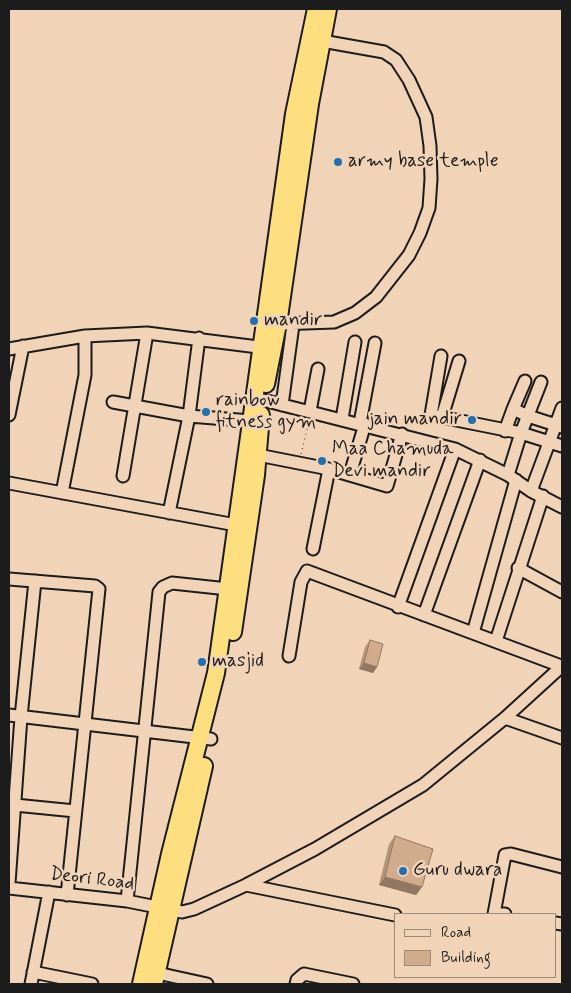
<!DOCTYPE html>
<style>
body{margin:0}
#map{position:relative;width:571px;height:993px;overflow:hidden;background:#f1d3b7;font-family:Mynerve,sans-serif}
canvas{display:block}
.frame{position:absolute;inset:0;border:10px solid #1c1c1c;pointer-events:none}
.legend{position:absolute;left:394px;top:913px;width:162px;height:65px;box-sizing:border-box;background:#f1d3b7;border:1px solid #9c8a79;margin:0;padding:6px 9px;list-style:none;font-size:15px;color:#1c1c1c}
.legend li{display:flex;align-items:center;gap:10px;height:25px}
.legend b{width:25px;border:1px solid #9c8a79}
</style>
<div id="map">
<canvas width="571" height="993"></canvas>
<div class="frame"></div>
<ul class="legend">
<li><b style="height:6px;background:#f1d3b7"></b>Road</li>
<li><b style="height:14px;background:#d0ac8c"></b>Building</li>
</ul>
</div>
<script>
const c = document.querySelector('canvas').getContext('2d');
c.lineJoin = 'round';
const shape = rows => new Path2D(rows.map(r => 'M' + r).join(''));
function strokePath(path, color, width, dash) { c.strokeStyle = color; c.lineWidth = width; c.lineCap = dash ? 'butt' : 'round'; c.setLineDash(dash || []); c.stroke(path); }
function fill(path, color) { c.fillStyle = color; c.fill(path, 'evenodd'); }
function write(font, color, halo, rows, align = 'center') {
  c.font = font + ' Mynerve,sans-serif'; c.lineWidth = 5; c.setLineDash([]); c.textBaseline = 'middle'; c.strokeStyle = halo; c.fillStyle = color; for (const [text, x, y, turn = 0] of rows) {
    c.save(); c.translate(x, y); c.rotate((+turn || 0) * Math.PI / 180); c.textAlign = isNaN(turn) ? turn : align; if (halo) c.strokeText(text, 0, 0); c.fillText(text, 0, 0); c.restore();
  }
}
const path = shape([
 [301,454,309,422]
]);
const minor = shape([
 [278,324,334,322,355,313,376,297,409,255,420,233,429,208,431,179,430,146,426,117,409,80,396,60,384,52,322,41],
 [9,349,85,336,147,333,266,348],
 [441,356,431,415,521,433,562,446],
 [525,381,513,409,528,416,562,427],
 [263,400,455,449,508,475,531,491,562,507],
 [113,402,189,416,251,421],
 [282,405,293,325],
 [310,411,318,369],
 [9,415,23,346],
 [442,417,459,361],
 [342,419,355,342],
 [360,423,375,343],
 [505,431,513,409],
 [258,455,329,469,387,486,402,434],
 [350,474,365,424],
 [508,475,521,433,541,382],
 [123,476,147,333],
 [9,483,236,525],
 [531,491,562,408],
 [62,493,85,375,85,336],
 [169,513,189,416,199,338],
 [313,549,329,469],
 [518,568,562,592],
 [9,579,95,586,99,589,67,895],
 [398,607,455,449],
 [424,615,480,460],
 [473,633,516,480],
 [496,641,543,496],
 [289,656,301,582,307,571,561,666],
 [9,715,211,739],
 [505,718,562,738],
 [15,805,75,811],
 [9,883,21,717,35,581],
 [246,885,395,915],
 [9,888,127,901,182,912,194,909,246,885,315,849,423,785,505,718,562,666],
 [127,901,159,592,163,587,172,583,228,589],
 [505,914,494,914,505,855,511,854,562,867],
 [555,923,562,924],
 [33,972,92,984],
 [157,973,207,984],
 [31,984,49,892],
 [296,984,297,980,304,974,353,984]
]);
const highway = shape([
 [266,384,278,324,310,104,328,9],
 [233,632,256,475,261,415],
 [141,984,170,854,216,673,294,114,316,9],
 [154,984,204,766]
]);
const wall = shape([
 [370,640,373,673,359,669,365,647],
 [395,836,422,887,416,895,379,885,389,844]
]);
const shadedWall = shape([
 [364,663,377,667,373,673,359,669],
 [385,877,422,887,416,895,379,885]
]);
const building = shape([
 [370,640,383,644,377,667,364,663,370,640],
 [395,836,433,849,422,887,385,877,395,836]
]);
const markers = [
 [338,162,5,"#1f6fb2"],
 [254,321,5,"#1f6fb2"],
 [206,412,5,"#1f6fb2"],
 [472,420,5,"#1f6fb2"],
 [322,461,5,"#1f6fb2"],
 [202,662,5,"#1f6fb2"],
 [403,871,5,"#1f6fb2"]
];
const poiNames = [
 ["army base temple",348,162],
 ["mandir",264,321],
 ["rainbow",216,401],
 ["fitness gym",216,423],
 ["jain mandir",462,420,"right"],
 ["Maa Chamuda",332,450],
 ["Devi mandir",332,472],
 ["masjid",212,662],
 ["Guru dwara",413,871]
];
const streetNames = [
 ["Deori Road",92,880,7]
];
strokePath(minor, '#1c1c1c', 15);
strokePath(highway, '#1c1c1c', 20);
strokePath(path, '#1c1c1c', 1, [1, 4]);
strokePath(minor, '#f1d3b7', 11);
strokePath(highway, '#fedf80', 16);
fill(wall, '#b39478');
fill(shadedWall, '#927862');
fill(building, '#d0ac8c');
strokePath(building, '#927862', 1);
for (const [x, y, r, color] of markers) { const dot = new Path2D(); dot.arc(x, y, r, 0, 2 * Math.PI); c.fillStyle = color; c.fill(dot); strokePath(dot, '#f1d3b7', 2); }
write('19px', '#1c1c1c', '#f1d3b7', poiNames, 'left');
write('19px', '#1c1c1c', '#f1d3b7', streetNames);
</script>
